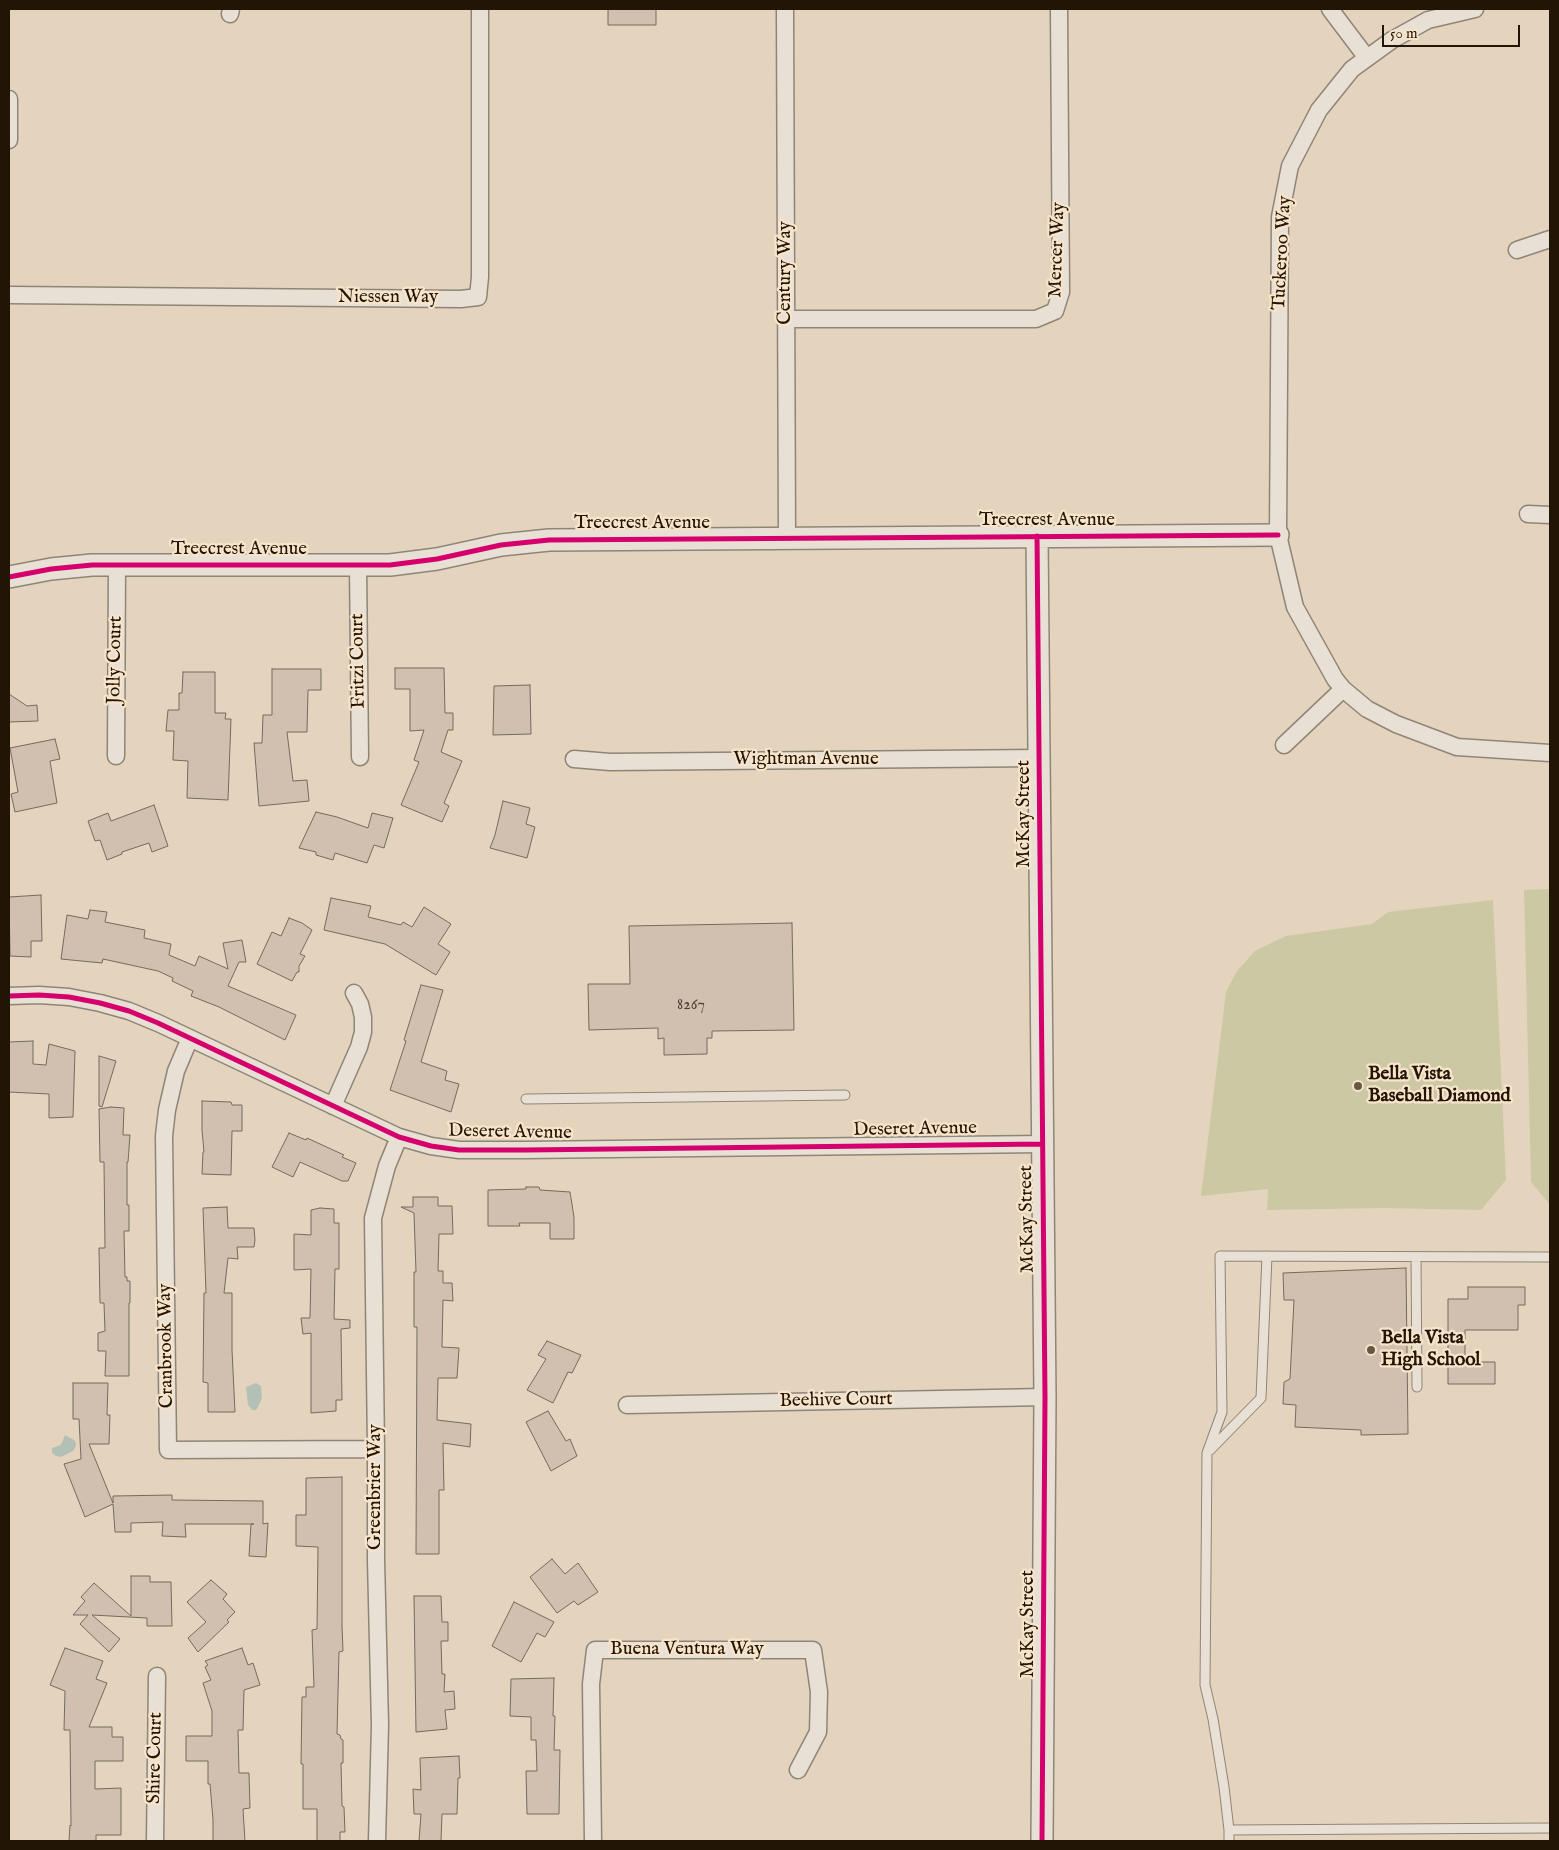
<!DOCTYPE html>
<style>
body{margin:0}
#map{position:relative;width:1559px;height:1850px;overflow:hidden;background:#e4d4be;font-family:"IM FELL English",serif}
canvas{display:block}
.frame{position:absolute;inset:0;border:10px solid #231505;pointer-events:none}
.scale{position:absolute;left:1382px;top:25px;width:138px;height:22px;box-sizing:border-box;border:2px solid #231505;border-top:0;padding-left:6px;font-size:15px;line-height:18px;white-space:nowrap;color:#231505;-webkit-text-stroke:4px #f7e4cb;paint-order:stroke}
</style>
<div id="map">
<canvas width="1559" height="1850"></canvas>
<div class="frame"></div>
<div class="scale">50 m</div>
</div>
<script>
const c = document.querySelector('canvas').getContext('2d');
c.lineJoin = 'round';
function fill(path, color) { c.fillStyle = color; c.fill(path, 'evenodd'); }
const shape = rows => new Path2D(rows.map(r => 'M' + r).join(''));
function strokePath(path, color, width, dash) { c.strokeStyle = color; c.lineWidth = width; c.lineCap = dash ? 'butt' : 'round'; c.setLineDash(dash || []); c.stroke(path); }
function write(font, color, halo, rows, align = 'center') {
  c.font = font + ' "IM FELL English",serif'; c.lineWidth = 4.5; c.setLineDash([]); c.textBaseline = 'middle'; c.strokeStyle = halo; c.fillStyle = color; for (const [text, x, y, turn = 0] of rows) {
    c.save(); c.translate(x, y); c.rotate((+turn || 0) * Math.PI / 180); c.textAlign = isNaN(turn) ? turn : align; if (halo) c.strokeText(text, 0, 0); c.fillText(text, 0, 0); c.restore();
  }
}
const green = shape([
 [1550,889,1550,1205,1531,1182,1524,890],
 [1493,900,1506,1180,1481,1210,1382,1208,1267,1210,1268,1189,1201,1196,1226,992,1237,971,1255,951,1286,936,1372,924,1388,912]
]);
const water = shape([
 [256,1383,261,1386,262,1398,258,1407,256,1410,252,1410,248,1405,246,1387],
 [65,1435,74,1440,76,1443,76,1446,73,1451,61,1457,56,1456,52,1453,52,1448,61,1445]
]);
const building = shape([
 [608,9,656,9,656,25,608,25,608,9],
 [395,668,444,668,445,713,453,713,453,730,448,730,441,752,462,761,444,803,449,806,442,822,401,805,419,762,414,760,424,730,410,731,410,689,395,689,395,668],
 [272,669,321,669,321,690,308,690,307,732,287,732,293,781,307,780,309,801,259,806,254,743,262,743,263,715,272,715,272,669],
 [183,672,215,672,215,713,226,713,225,719,231,719,228,800,187,798,188,761,173,760,174,731,166,731,168,710,179,710,179,693,182,693,183,672],
 [530,685,531,734,493,735,494,686,530,685],
 [9,694,27,706,37,705,38,721,9,722,9,694],
 [55,739,60,759,50,761,57,803,15,812,11,794,18,792,10,748,55,739],
 [503,801,530,808,526,824,535,827,527,858,490,848,495,835,503,801],
 [154,805,168,846,152,852,149,843,122,852,122,854,107,860,100,840,95,841,88,821,108,813,111,821,154,805],
 [316,812,337,817,368,828,372,813,393,818,384,848,374,845,367,863,335,853,333,860,316,855,316,852,299,848,316,812],
 [41,895,42,941,31,941,31,957,10,956,9,897,41,895],
 [331,898,371,906,368,917,401,925,403,922,412,927,424,907,451,924,438,944,450,952,436,975,385,944,324,930,331,898],
 [90,910,107,912,105,922,145,930,144,938,171,944,169,955,195,966,199,956,228,969,223,943,242,940,246,962,239,962,228,986,296,1015,285,1040,219,1007,191,996,193,991,172,981,173,978,158,971,103,959,102,963,61,959,67,915,88,919,90,910],
 [289,918,302,923,312,930,300,954,305,956,299,966,299,972,297,972,292,981,257,964,272,932,281,936,289,918],
 [792,923,794,1030,712,1031,712,1038,707,1038,707,1054,664,1055,664,1038,658,1039,658,1028,589,1030,588,984,630,984,629,926,792,923],
 [421,985,443,990,421,1062,447,1071,445,1080,459,1084,451,1112,390,1090,406,1041,404,1040,421,985],
 [33,1041,33,1064,46,1065,49,1044,75,1051,73,1117,49,1118,49,1094,9,1092,9,1042,33,1041],
 [99,1056,116,1061,102,1107,99,1106,99,1056],
 [202,1101,231,1102,232,1105,242,1105,242,1131,232,1131,231,1175,202,1174,203,1152,204,1152,202,1130,202,1101],
 [111,1107,124,1108,123,1135,130,1135,128,1162,127,1162,127,1205,129,1205,129,1231,124,1231,125,1277,127,1277,127,1281,130,1281,130,1303,129,1303,129,1376,105,1376,106,1351,98,1351,98,1333,105,1331,104,1303,100,1303,99,1248,105,1248,104,1162,100,1162,99,1109,111,1107],
 [289,1133,306,1140,307,1138,344,1155,342,1157,356,1163,348,1181,342,1181,300,1162,293,1177,272,1167,289,1133],
 [526,1187,539,1187,540,1190,570,1192,574,1217,574,1239,550,1239,550,1223,519,1223,520,1226,488,1226,488,1190,526,1189,526,1187],
 [413,1197,438,1197,438,1206,452,1206,453,1234,439,1234,438,1271,443,1271,443,1283,452,1283,453,1301,443,1300,442,1347,459,1348,457,1378,438,1378,437,1420,471,1424,470,1447,443,1443,444,1490,439,1490,439,1554,416,1554,417,1327,414,1327,414,1272,416,1272,414,1213,401,1207,413,1207,413,1197],
 [227,1207,228,1228,254,1228,255,1240,254,1247,237,1247,238,1259,228,1258,224,1293,232,1293,232,1350,235,1412,208,1412,208,1383,203,1382,204,1293,206,1293,203,1208,227,1207],
 [320,1208,334,1209,334,1223,339,1223,339,1269,335,1269,334,1319,350,1320,350,1328,341,1329,342,1400,336,1400,336,1411,311,1413,311,1333,303,1334,301,1318,310,1318,311,1269,294,1270,294,1234,311,1235,311,1210,320,1208],
 [1406,1268,1408,1434,1361,1435,1361,1430,1295,1427,1296,1405,1283,1404,1284,1382,1290,1379,1294,1300,1284,1300,1283,1273,1406,1268],
 [1468,1287,1525,1287,1525,1305,1518,1305,1518,1330,1465,1330,1465,1362,1495,1362,1495,1384,1448,1384,1448,1299,1468,1299,1468,1287],
 [547,1341,581,1355,572,1373,568,1372,553,1403,527,1390,546,1359,538,1355,547,1341],
 [73,1383,108,1383,107,1415,110,1415,109,1444,89,1444,113,1503,113,1496,172,1495,172,1500,263,1501,263,1524,268,1523,266,1557,249,1556,251,1524,254,1524,185,1524,186,1537,162,1536,163,1522,131,1523,131,1532,115,1532,113,1504,85,1517,64,1464,81,1459,79,1419,73,1419,73,1383],
 [548,1411,566,1441,570,1439,577,1456,551,1471,526,1422,548,1411],
 [342,1477,342,1626,343,1651,339,1652,337,1734,340,1735,341,1739,343,1740,343,1763,341,1763,342,1806,344,1807,345,1832,340,1832,340,1841,317,1841,317,1809,303,1809,303,1764,301,1764,302,1697,306,1697,306,1687,314,1687,312,1630,317,1629,318,1547,296,1546,296,1515,306,1515,306,1478,342,1477],
 [552,1559,565,1574,578,1563,598,1592,578,1605,574,1601,557,1613,530,1577,552,1559],
 [131,1576,150,1576,150,1582,171,1582,172,1626,147,1626,147,1618,92,1615,120,1639,109,1652,80,1624,88,1615,73,1615,85,1601,81,1597,94,1583,131,1616,131,1576],
 [211,1580,227,1594,223,1599,235,1612,227,1620,229,1622,198,1652,188,1638,206,1622,187,1602,211,1580],
 [414,1596,441,1596,442,1622,448,1622,448,1641,441,1641,442,1674,445,1674,444,1692,454,1691,455,1709,445,1710,447,1729,416,1732,414,1596],
 [514,1602,554,1622,545,1637,537,1633,521,1662,492,1646,514,1602],
 [65,1648,103,1661,96,1679,107,1683,89,1727,112,1727,112,1737,123,1737,123,1761,95,1761,95,1789,121,1788,121,1835,96,1835,96,1841,69,1841,70,1825,71,1826,70,1730,64,1730,65,1691,50,1685,65,1648],
 [242,1648,248,1665,253,1663,260,1685,244,1690,243,1730,238,1730,239,1773,249,1773,250,1808,243,1809,245,1841,213,1841,213,1820,210,1784,208,1784,208,1761,186,1761,186,1736,212,1736,212,1711,203,1683,211,1680,205,1667,208,1665,205,1661,242,1648],
 [554,1678,553,1716,555,1716,554,1750,560,1750,559,1814,527,1814,526,1771,537,1771,536,1740,531,1740,531,1717,510,1716,511,1679,554,1678],
 [459,1756,460,1778,458,1778,457,1814,442,1814,441,1841,419,1841,421,1814,414,1814,413,1789,421,1790,420,1758,459,1756]
]);
const service = shape([
 [526,1099,845,1095],
 [1416,1257,1417,1387],
 [1210,1450,1261,1398,1267,1256],
 [1229,1830,1224,1787,1213,1719,1205,1685,1207,1453,1222,1412,1220,1256,1550,1257],
 [1229,1841,1229,1830,1550,1828]
]);
const minor = shape([
 [785,9,787,538],
 [1330,9,1367,58],
 [1475,9,1428,20,1392,40,1352,69,1319,110,1290,166,1280,217,1278,535,1295,607,1335,679,1343,689,1367,709,1396,724,1457,747,1550,753],
 [230,14,231,9],
 [9,99,9,140],
 [1517,250,1550,239],
 [9,295,461,299,478,297,480,277,480,9],
 [787,319,1036,319,1055,311,1061,292,1059,9],
 [1528,514,1550,515],
 [358,566,360,757],
 [1284,745,1343,689],
 [116,756,117,565],
 [574,759,610,762,1039,758],
 [9,996,39,995,69,997,100,1003,129,1011,158,1023,399,1137,431,1146,459,1150,526,1150,1042,1144],
 [190,1038,176,1071,167,1110,164,1136,168,1450,376,1449],
 [333,1106,359,1047,363,1032,363,1017,360,1004,354,993],
 [627,1405,1045,1397],
 [155,1841,157,1676],
 [377,1841,380,1725,376,1560,376,1449,373,1218,387,1166,399,1137],
 [593,1841,591,1684,595,1650,813,1650,819,1692,818,1732,798,1770]
]);
const tertiary = shape([
 [1037,536,1045,1397,1042,1841],
 [9,577,51,569,92,565,390,565,437,559,501,545,549,540,1278,535]
]);
const cycleway = shape([
 [1037,536,1045,1397,1042,1841],
 [9,577,51,569,92,565,390,565,437,559,501,545,549,540,1278,535],
 [9,996,39,995,69,997,100,1003,129,1011,158,1023,399,1137,431,1146,459,1150,526,1150,1042,1144]
]);
const markers = [
 [1358,1086,5,"#675846"],
 [1371,1350,5,"#675846"]
];
const numberNames = [
 ["8267",691,1006]
];
const streetNames = [
 ["Mercer Way",1058,250,-88],
 ["Tuckeroo Way",1283,253,-87],
 ["Century Way",786,273,-90],
 ["Niessen Way",388,298],
 ["Treecrest Avenue",1047,521],
 ["Treecrest Avenue",642,524],
 ["Treecrest Avenue",239,550],
 ["Jolly Court",116,660,-89],
 ["Fritzi Court",359,661,-91],
 ["Wightman Avenue",806,760],
 ["McKay Street",1025,814,-90],
 ["Deseret Avenue",915,1130,-1],
 ["Deseret Avenue",510,1133,1],
 ["McKay Street",1028,1219,-91],
 ["Cranbrook Way",167,1346,-91],
 ["Beehive Court",836,1401,-1],
 ["Greenbrier Way",376,1487,-90],
 ["McKay Street",1029,1624,-90],
 ["Buena Ventura Way",687,1650],
 ["Shire Court",156,1758,-89]
];
const poiNames = [
 ["Bella Vista",1368,1075],
 ["Baseball Diamond",1368,1097],
 ["Bella Vista",1381,1339],
 ["High School",1381,1361]
];
fill(green, '#ccc8a3');
fill(water, '#b2c0b6');
fill(building, '#d1bfb0');
strokePath(building, '#746a5e', 1);
strokePath(service, '#8f8577', 11);
strokePath(minor, '#8f8577', 19);
strokePath(tertiary, '#8f8577', 24);
strokePath(service, '#e8e0d5', 9);
strokePath(minor, '#e8e0d5', 16);
strokePath(tertiary, '#e8e0d5', 21);
strokePath(cycleway, '#d6006c', 5);
for (const [x, y, r, color] of markers) { const dot = new Path2D(); dot.arc(x, y, r, 0, 2 * Math.PI); c.fillStyle = color; c.fill(dot); strokePath(dot, '#f7e4cb', 2); }
write('16px', '#504031', null, numberNames);
write('19px', '#231505', '#f7e4cb', streetNames);
write('bold 19px', '#231505', '#f7e4cb', poiNames, 'left');
</script>
